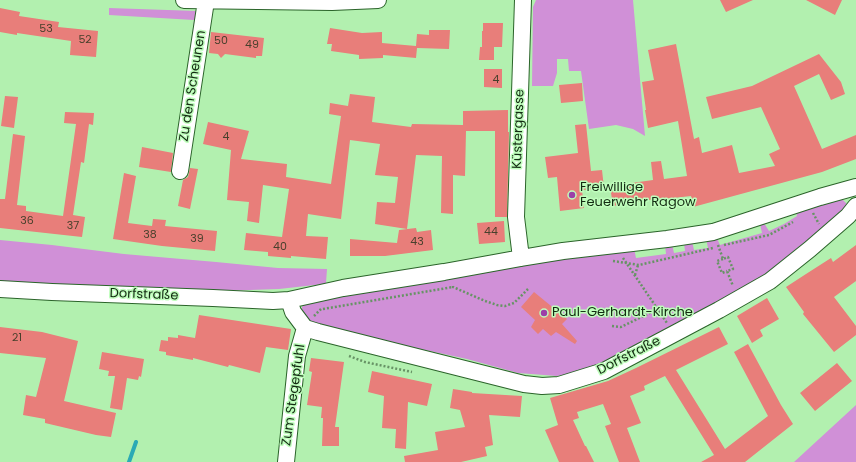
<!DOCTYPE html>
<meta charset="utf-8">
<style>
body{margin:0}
canvas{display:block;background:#b2f0af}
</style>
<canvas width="856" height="462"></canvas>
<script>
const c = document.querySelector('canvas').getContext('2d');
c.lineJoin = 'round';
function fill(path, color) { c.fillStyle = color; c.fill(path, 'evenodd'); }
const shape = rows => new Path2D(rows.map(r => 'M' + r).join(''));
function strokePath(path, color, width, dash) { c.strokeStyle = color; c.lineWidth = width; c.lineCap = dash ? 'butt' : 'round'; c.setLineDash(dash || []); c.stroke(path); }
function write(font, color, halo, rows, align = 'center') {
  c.font = font + ' Poppins,sans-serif'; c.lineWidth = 3; c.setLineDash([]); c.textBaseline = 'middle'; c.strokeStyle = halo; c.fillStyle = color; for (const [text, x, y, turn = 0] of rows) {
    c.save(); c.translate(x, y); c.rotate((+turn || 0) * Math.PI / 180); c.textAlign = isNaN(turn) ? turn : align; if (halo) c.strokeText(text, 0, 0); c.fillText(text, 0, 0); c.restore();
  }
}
const green = shape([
 [536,0,633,0,645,136,633,129,616,125,589,129,581,71,569,71,568,59,557,59,557,73,553,86,532,86,533,7],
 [109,8,197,11,178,148,194,20,109,15],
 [842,199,847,204,846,212,768,277,651,340,582,372,557,376,518,373,467,359,313,326,302,312,302,307,304,304,343,292,634,248,636,258,666,254,665,245,672,244,674,253,685,251,684,243,692,241,694,250,708,248,706,238,716,236,720,245,762,233,760,224,764,223,769,231,784,224,797,216,796,211],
 [0,240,52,245,124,254,216,262,278,268,327,269,326,283,324,284,279,289,220,291,0,284],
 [856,405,856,462,794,462]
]);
const stream = shape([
 [129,462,136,442]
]);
const building = shape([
 [720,0,753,0,726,12],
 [806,0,842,0,835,15],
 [0,8,20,12,19,16,59,22,58,27,98,31,96,57,70,55,71,41,17,33,17,35,0,32],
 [483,23,503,23,502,47,494,47,494,60,479,60,480,47,482,47,482,31,483,31],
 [330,28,362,33,382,32,382,43,416,46,417,34,429,35,429,30,450,30,449,49,417,48,416,58,383,55,383,58,359,59,359,55,331,51,332,44,327,44],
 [211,32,264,38,262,56,256,56,256,58,225,54,221,58,218,54,209,53],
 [676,44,694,139,699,137,702,153,732,145,739,173,775,166,769,154,780,149,761,107,712,119,706,97,752,86,819,54,841,82,845,94,831,100,819,74,794,86,822,149,856,135,856,159,822,172,693,207,691,196,655,200,655,199,613,206,610,186,653,180,651,162,661,161,664,179,687,176,678,121,648,128,645,110,646,110,642,82,654,80,648,50],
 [484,69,502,69,502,88,484,87],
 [582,83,583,101,561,103,559,85],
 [350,94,375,97,372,122,411,127,412,124,463,125,463,111,508,110,508,132,509,132,507,217,495,217,495,131,466,131,465,176,453,175,453,214,441,213,442,156,416,155,407,229,375,224,377,202,395,203,398,177,375,175,380,144,350,140,341,219,308,214,306,236,328,237,326,259,291,256,291,258,268,256,268,252,244,250,246,233,282,237,289,189,263,185,259,223,247,221,249,202,227,200,231,150,203,144,208,122,249,131,241,159,287,164,286,177,331,184,341,116,329,114,330,103,348,106],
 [5,96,18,97,14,128,1,126],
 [65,112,94,113,93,125,89,124,84,163,81,162,73,215,85,217,82,237,0,228,0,199,5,199,13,134,25,136,17,205,26,206,26,211,63,216,76,124,64,123],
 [586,124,591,171,602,170,604,188,582,190,584,208,560,211,557,177,548,178,545,157,578,153,575,125],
 [142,147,173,153,171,172,139,167],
 [190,168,198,169,190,209,178,206,183,180,188,177],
 [124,173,136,176,128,223,152,226,153,219,166,220,165,226,217,231,215,251,162,246,113,239],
 [504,221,505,242,479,244,477,223],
 [416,228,417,232,431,230,433,250,385,256,350,256,350,239,397,243,399,230],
 [856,245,856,281,834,297,856,326,856,335,834,352,803,314,804,312,786,287,806,274,831,258,833,262],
 [534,292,567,319,562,324,577,341,575,344,556,332,551,336,543,329,538,334,531,327,535,320,521,307],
 [767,298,779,319,760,330,763,336,752,343,737,316],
 [199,315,291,329,288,350,266,347,260,373,229,365,228,367,193,358,193,360,166,355,166,352,159,351,161,340,168,341,168,337,178,338,178,335,195,338],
 [0,327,42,332,78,341,64,401,116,413,111,437,96,435,45,423,45,419,23,415,26,395,36,397,46,358,0,353],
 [719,327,728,344,676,370,725,449,768,416,734,352,748,344,781,405,793,424,745,462,701,462,714,455,665,376,644,386,645,390,630,396,641,423,627,428,640,462,619,462,605,426,611,424,603,404,577,412,579,418,573,420,585,446,586,446,594,462,559,462,545,430,558,425,550,398,608,381,636,368],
 [102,352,144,359,141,377,139,376,138,380,127,378,122,410,110,408,115,376,108,376,109,371,99,369],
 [311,358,344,362,335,427,339,427,339,446,322,446,323,418,321,418,322,407,307,405,312,372,309,371],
 [837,363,852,381,815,411,800,393],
 [372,371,432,384,427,406,408,402,406,449,395,448,396,429,382,428,384,396,368,392],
 [453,389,472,392,472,393,522,396,520,417,489,415,493,445,485,447,487,456,461,462,405,462,404,456,438,450,435,432,465,427,460,410,450,408]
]);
const path = shape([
 [813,213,819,224],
 [718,245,723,259,728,257,733,269,727,271,733,286],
 [724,245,769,235,793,222],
 [623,258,667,323],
 [723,259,717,261,722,273,727,271],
 [613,261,639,265,713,248],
 [635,275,638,265],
 [453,286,453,287,485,301,497,305,505,306,514,303,528,289],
 [323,309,453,287],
 [314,316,321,309],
 [612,326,621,327,658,309],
 [349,356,365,362,412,372]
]);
const minor = shape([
 [184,0,332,2,378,0],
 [180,171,206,1],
 [521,258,516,217,523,0],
 [0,289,52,292,213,298,273,301,289,300,343,288,444,272,521,258,563,251,667,239,713,232,820,197,856,187],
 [289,300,293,312,305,328,318,332,524,384,542,386,559,385,604,371,719,310,770,281,810,249,848,216,856,206],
 [286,462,297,356,305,328]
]);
const markers = [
 [572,195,4,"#9c3fa8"],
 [544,313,4,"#9c3fa8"]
];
const numberNames = [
 ["53",46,29],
 ["52",85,40],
 ["50",221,41],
 ["49",252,45],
 ["4",496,80],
 ["4",226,137],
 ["36",27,221],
 ["37",73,226],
 ["44",491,232],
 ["38",150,235],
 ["39",197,239],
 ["43",417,242],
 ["40",280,247],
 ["21",17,338]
];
const streetNames = [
 ["Zu den Scheunen",193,86,-81],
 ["Küstergasse",519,129,-88],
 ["Dorfstraße",144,295,2],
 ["Dorfstraße",629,356,-27],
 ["Zum Stegepfuhl",294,395,-82]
];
const poiNames = [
 ["Freiwillige",580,188],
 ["Feuerwehr Ragow",580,203],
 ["Paul-Gerhardt-Kirche",552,313]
];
fill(green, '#d090d7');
strokePath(stream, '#2baab5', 4);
fill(building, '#e87e7a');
strokePath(minor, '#2b642a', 18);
strokePath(path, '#679365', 2.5, [2, 2]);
strokePath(minor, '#fff', 16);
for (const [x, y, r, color] of markers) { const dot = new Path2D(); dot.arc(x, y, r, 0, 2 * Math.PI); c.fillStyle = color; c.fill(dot); strokePath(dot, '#bffebc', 1.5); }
write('11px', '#48402c', null, numberNames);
write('13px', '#132b12', '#bffebc', streetNames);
write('13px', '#132b12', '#bffebc', poiNames, 'left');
</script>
